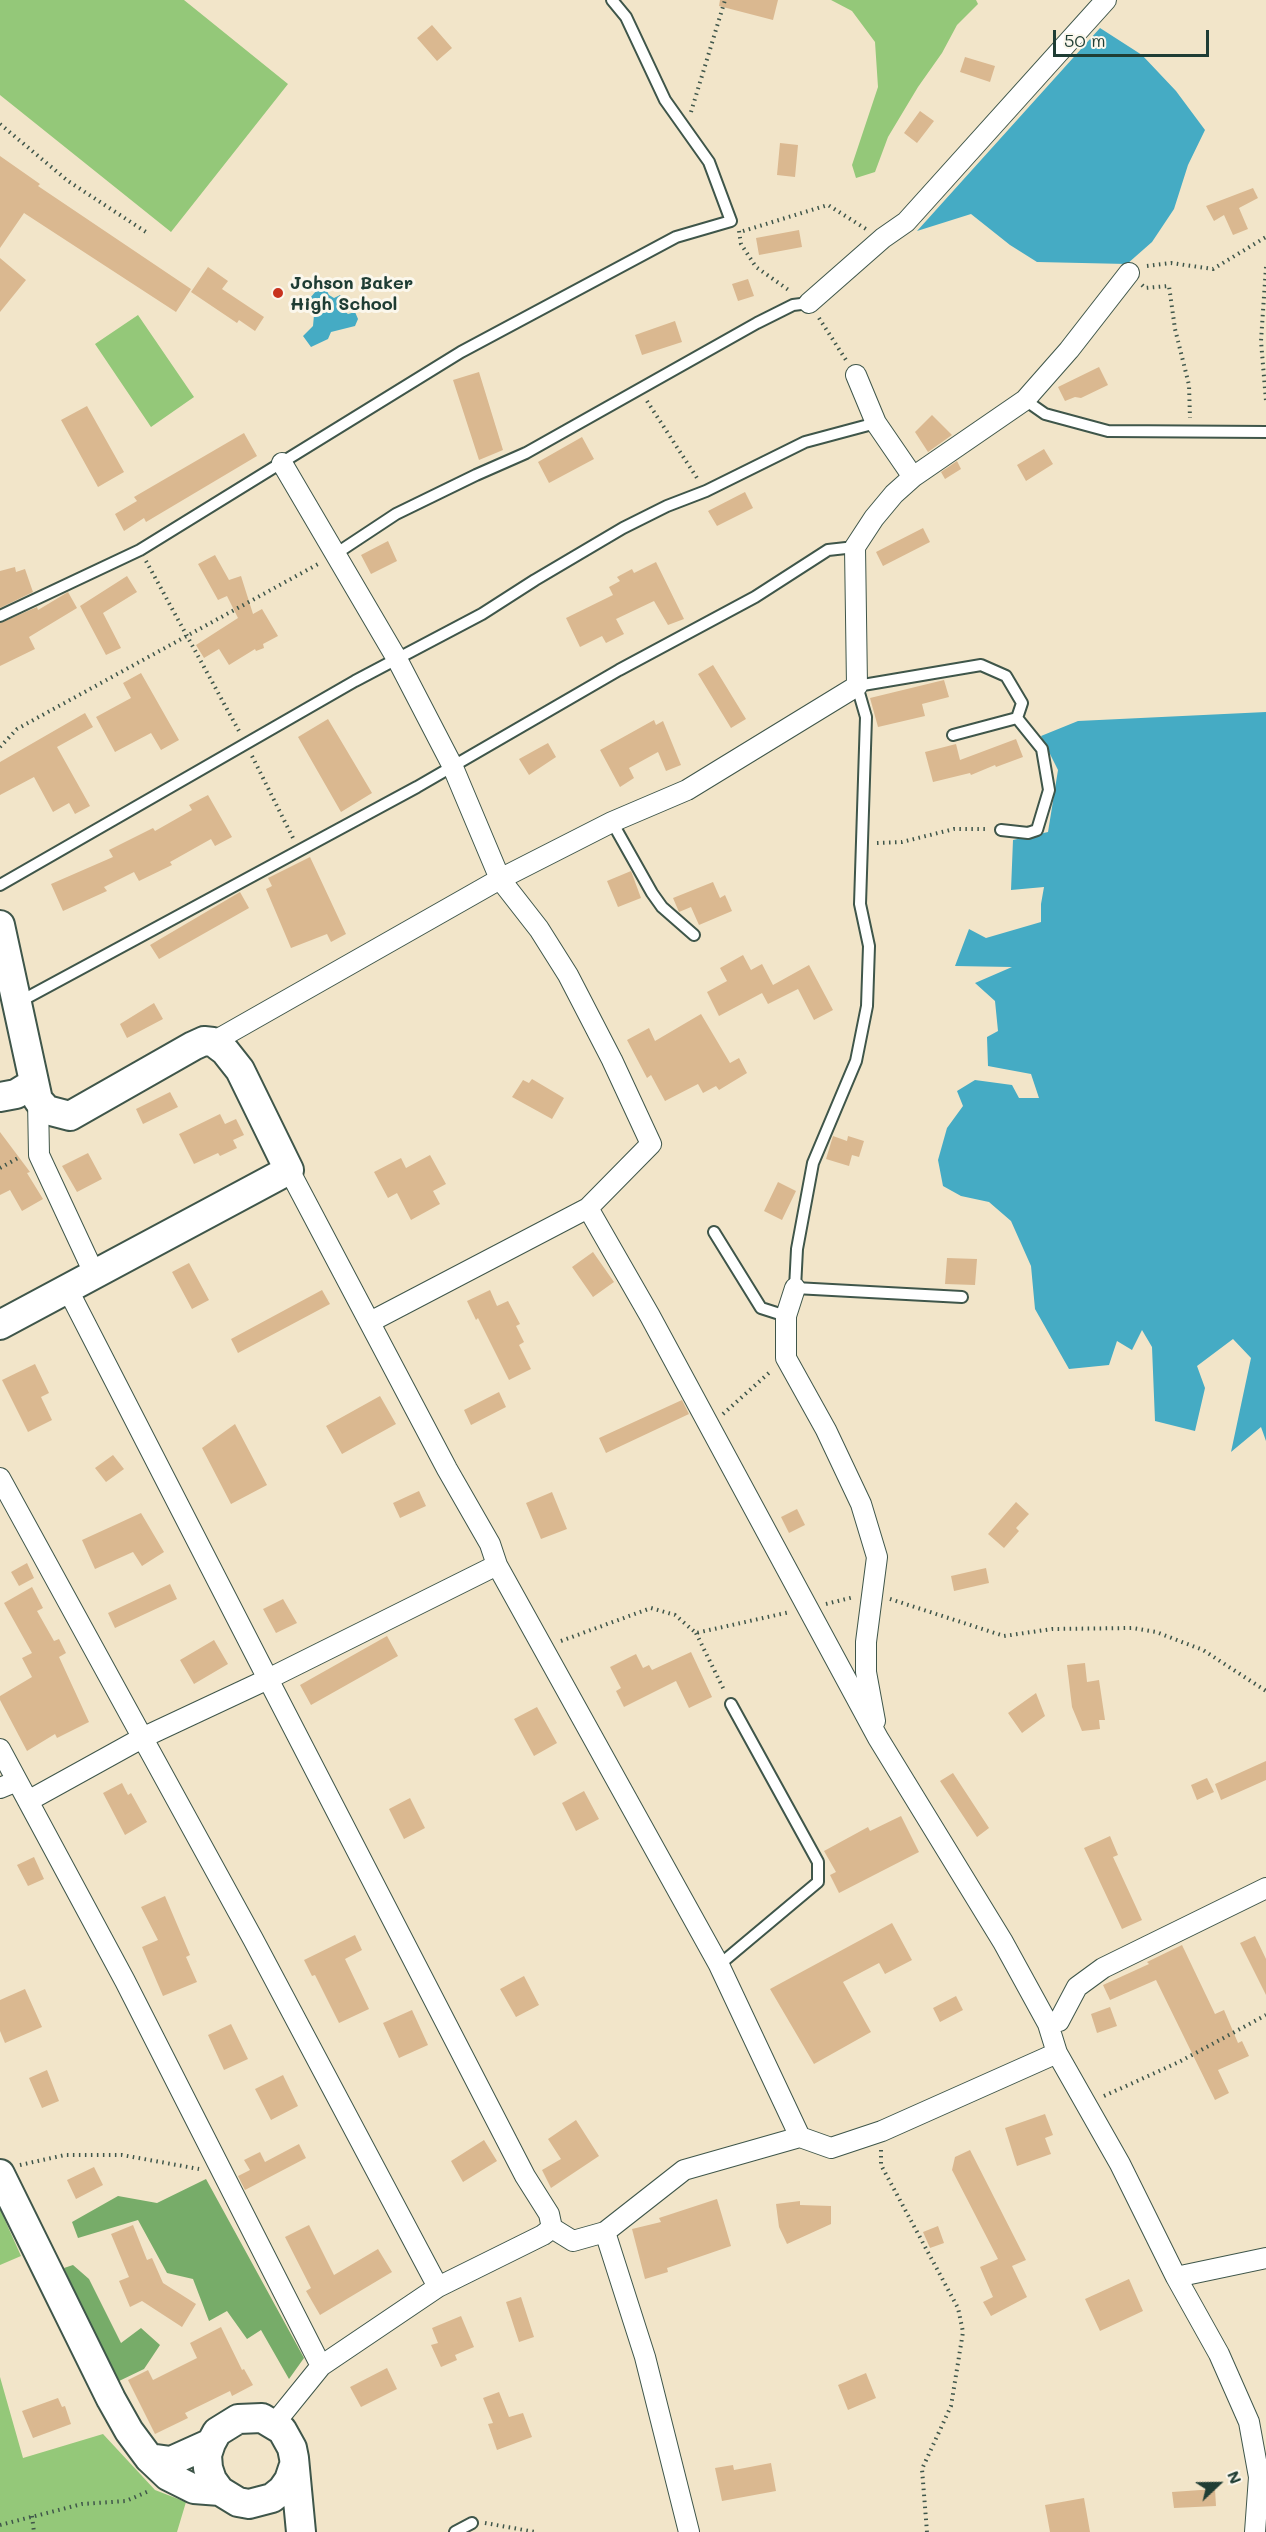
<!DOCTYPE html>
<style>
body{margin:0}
#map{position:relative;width:1266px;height:2532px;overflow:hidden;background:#f2e5c9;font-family:Mali,sans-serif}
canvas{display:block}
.north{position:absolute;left:1188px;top:2454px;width:60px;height:60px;-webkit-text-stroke:4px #fbf7ec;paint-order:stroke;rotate:68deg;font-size:16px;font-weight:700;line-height:24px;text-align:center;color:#1f3d34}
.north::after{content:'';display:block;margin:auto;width:21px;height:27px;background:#1f3d34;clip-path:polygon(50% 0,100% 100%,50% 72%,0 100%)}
.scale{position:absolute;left:1053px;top:30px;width:156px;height:27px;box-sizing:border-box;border:3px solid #1f3d34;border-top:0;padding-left:8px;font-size:18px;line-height:21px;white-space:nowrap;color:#1f3d34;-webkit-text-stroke:4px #fbf7ec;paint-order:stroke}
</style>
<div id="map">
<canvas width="1266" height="2532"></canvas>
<div class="north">N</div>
<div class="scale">50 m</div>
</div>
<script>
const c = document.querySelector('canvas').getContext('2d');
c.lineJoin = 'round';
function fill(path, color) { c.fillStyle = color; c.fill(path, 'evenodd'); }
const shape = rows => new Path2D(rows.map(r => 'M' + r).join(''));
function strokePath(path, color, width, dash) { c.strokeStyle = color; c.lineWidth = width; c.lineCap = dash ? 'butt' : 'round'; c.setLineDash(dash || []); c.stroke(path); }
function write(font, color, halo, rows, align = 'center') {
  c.font = font + ' Mali,sans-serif'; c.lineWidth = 6; c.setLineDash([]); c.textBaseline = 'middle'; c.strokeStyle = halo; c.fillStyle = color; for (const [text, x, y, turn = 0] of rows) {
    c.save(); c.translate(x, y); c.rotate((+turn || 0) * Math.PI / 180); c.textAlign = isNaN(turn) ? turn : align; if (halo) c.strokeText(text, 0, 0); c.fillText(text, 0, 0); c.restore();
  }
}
const green = shape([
 [0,0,184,0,288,84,171,232,0,95],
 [831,0,976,0,978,4,957,25,942,53,918,87,888,137,875,172,856,178,852,165,878,87,875,42,852,11],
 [138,315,194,397,151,427,95,344],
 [0,2209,21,2256,0,2265],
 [0,2377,23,2458,103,2434,155,2490,186,2502,177,2532,0,2532]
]);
const forest = shape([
 [206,2179,304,2358,289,2379,261,2330,247,2339,227,2311,209,2321,193,2279,167,2273,138,2220,78,2238,72,2222,118,2196,157,2203],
 [73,2265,89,2279,121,2343,141,2328,160,2345,144,2369,117,2382,64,2268]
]);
const water = shape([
 [1100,28,1142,55,1176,91,1205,130,1188,165,1174,209,1152,242,1127,264,1037,262,1010,245,971,214,917,231],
 [323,283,329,295,334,298,340,295,346,302,341,308,348,314,355,312,358,319,355,326,331,332,328,339,311,347,303,336,313,326,314,315,301,304,310,298],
 [1266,712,1266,1441,1261,1427,1231,1452,1251,1358,1233,1339,1197,1366,1205,1388,1195,1431,1155,1421,1152,1347,1142,1330,1132,1350,1117,1341,1109,1365,1069,1369,1035,1309,1031,1266,1011,1221,989,1202,961,1196,943,1186,938,1160,947,1128,963,1106,957,1091,975,1080,1012,1085,1019,1098,1039,1098,1031,1074,988,1066,987,1037,998,1031,995,1001,975,983,1012,967,955,966,969,929,986,938,1041,922,1041,904,1044,887,1011,890,1013,840,1048,832,1058,770,1041,736,1078,721]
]);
const building = shape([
 [720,0,778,0,773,20,719,6],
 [432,25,452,48,437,61,417,38],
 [965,57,995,66,990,82,960,72],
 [920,111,934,121,917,143,904,133],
 [780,143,798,145,795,177,777,175],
 [0,156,40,184,38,186,191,289,176,312,24,213,0,248],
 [1253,188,1258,198,1239,208,1248,229,1233,235,1224,215,1214,221,1206,206],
 [799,230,802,247,759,255,756,238],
 [0,258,26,280,0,312],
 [208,267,228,281,222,289,264,317,255,331,239,320,237,323,191,292],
 [748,279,754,296,738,301,732,284],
 [675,321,682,342,642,355,635,335],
 [1099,367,1108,385,1081,398,1075,397,1065,401,1058,387],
 [479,372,503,450,479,460,453,380],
 [87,406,124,472,98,487,61,420],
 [932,415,952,435,928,452,915,432],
 [244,433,257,456,146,522,144,518,124,531,115,514,137,501,134,497],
 [582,437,594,459,549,483,538,462],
 [1044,449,1053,464,1026,481,1017,465],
 [957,461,961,469,945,479,941,472],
 [745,492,753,508,717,526,708,511],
 [923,528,930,542,883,566,876,552],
 [388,541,397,561,371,574,361,555],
 [215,555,229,580,241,576,253,614,262,609,278,636,263,644,264,648,256,651,255,649,229,665,219,649,204,658,196,645,238,618,227,596,218,600,198,564],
 [656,562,684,619,668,625,654,601,616,619,624,634,606,643,602,636,580,647,566,618,613,595,609,587,620,581,617,577,632,569,634,573],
 [15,567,16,572,25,569,33,592,0,608,0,571],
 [127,576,137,592,103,613,121,648,106,655,80,606],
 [68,592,77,608,29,637,35,649,0,666,0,623,37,607,38,610],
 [713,665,746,719,731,728,698,674],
 [141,673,179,740,161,750,151,733,115,752,96,717,131,698,123,683],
 [944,680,949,697,922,704,925,716,878,727,870,698],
 [85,713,93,727,57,747,90,806,75,814,69,803,53,812,34,777,0,795,0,762],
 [328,719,372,793,341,812,298,737],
 [654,720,656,725,663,721,681,765,666,771,658,752,629,768,634,778,620,787,600,750],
 [1016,739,1023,757,996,767,995,765,971,775,970,773,933,782,925,752,956,744,960,760],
 [548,743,556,757,529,775,519,759],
 [208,795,232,837,215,846,211,839,170,862,172,865,139,881,134,872,104,887,107,891,63,911,51,884,113,857,109,850,153,828,155,831,192,810,189,805],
 [310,857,346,934,331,942,327,934,291,948,266,889,272,886,268,878],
 [631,871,641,898,618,907,607,881],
 [713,882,720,898,725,895,732,911,699,925,691,907,679,912,673,898],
 [240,892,249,908,159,959,150,945],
 [743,955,751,970,762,964,773,985,809,965,833,1010,814,1020,798,989,768,1004,762,993,719,1016,707,992,727,981,720,968],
 [154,1003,163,1019,127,1038,120,1024],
 [701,1014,730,1063,739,1058,747,1073,719,1090,716,1086,703,1093,698,1084,665,1101,651,1075,647,1078,627,1040,649,1028,655,1041],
 [532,1079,564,1098,552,1119,512,1097,523,1080,529,1083],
 [170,1092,178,1107,143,1124,136,1109],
 [220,1114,225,1124,236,1119,244,1135,233,1140,237,1148,220,1156,218,1153,194,1164,179,1134],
 [0,1132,30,1172,27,1173,43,1199,22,1211,10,1190,0,1195],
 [833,1136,847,1141,848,1136,864,1141,859,1157,852,1155,849,1166,826,1159],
 [88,1153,102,1179,77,1192,62,1166],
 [430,1155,446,1184,433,1191,440,1204,411,1220,397,1193,388,1198,374,1172,401,1158,406,1168],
 [778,1182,796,1191,782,1220,764,1211],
 [593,1252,614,1282,593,1297,572,1267],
 [947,1258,977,1259,975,1285,945,1284],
 [189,1263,209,1300,192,1309,172,1272],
 [322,1290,330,1304,238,1353,231,1339],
 [490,1290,497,1306,508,1301,520,1324,516,1326,524,1342,519,1345,531,1369,509,1380,478,1318,476,1320,467,1301],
 [35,1364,49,1393,41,1397,52,1420,28,1432,2,1380],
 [499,1392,506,1407,471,1425,464,1410],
 [380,1396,396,1424,342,1454,326,1426],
 [682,1400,689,1414,606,1453,599,1438],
 [235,1424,267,1485,231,1504,202,1448],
 [113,1455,124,1469,106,1482,95,1468],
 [419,1491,426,1506,400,1518,393,1503],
 [552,1492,567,1529,541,1539,526,1503],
 [1016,1502,1029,1514,1016,1528,1019,1531,1004,1548,988,1534],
 [797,1509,805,1525,789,1533,781,1517],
 [141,1513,164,1552,142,1566,133,1552,95,1569,82,1540],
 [27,1563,34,1578,19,1586,11,1572],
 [986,1568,989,1583,954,1591,951,1576],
 [170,1584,177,1599,115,1628,108,1613],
 [32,1587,43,1608,37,1611,54,1641,59,1639,66,1653,59,1657,89,1722,57,1738,55,1734,27,1751,0,1700,0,1696,32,1677,22,1658,32,1653,4,1603],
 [283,1599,297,1623,276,1633,263,1609],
 [387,1636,398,1656,311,1705,300,1685],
 [214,1640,228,1664,194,1684,180,1660],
 [691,1652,712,1697,689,1708,676,1681,624,1707,616,1691,621,1688,610,1667,636,1654,643,1668,649,1665,652,1670],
 [1085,1663,1087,1682,1099,1680,1105,1720,1099,1720,1100,1729,1082,1731,1072,1707,1067,1665],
 [1036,1693,1045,1716,1022,1733,1008,1713],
 [537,1707,557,1743,534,1756,514,1719],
 [1266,1761,1266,1780,1221,1800,1215,1784],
 [953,1773,989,1828,977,1837,940,1781],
 [1207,1778,1214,1792,1197,1800,1191,1785],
 [122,1783,128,1795,131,1793,147,1822,125,1835,103,1793],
 [584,1791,599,1819,576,1831,562,1803],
 [410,1798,425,1828,404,1839,389,1809],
 [901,1816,919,1852,839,1893,830,1875,836,1872,824,1851,868,1827,870,1831],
 [1110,1836,1118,1855,1113,1857,1142,1920,1122,1929,1084,1848],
 [34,1857,44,1879,28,1886,17,1865],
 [165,1896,190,1955,186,1957,197,1982,163,1996,142,1947,158,1940,141,1907],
 [892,1923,912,1960,885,1974,879,1963,843,1982,871,2032,814,2064,770,1989],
 [355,1935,362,1950,345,1959,369,2009,339,2023,315,1975,312,1976,304,1960],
 [1255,1936,1266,1959,1266,1995,1240,1943],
 [1182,1945,1215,2014,1224,2010,1238,2043,1242,2041,1249,2056,1218,2070,1229,2093,1215,2100,1156,1980,1110,2000,1103,1985,1149,1964,1147,1962],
 [524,1976,539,2005,516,2017,500,1989],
 [25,1989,42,2027,5,2043,0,2031,0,2000],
 [956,1996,963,2010,940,2022,933,2008],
 [1110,2007,1117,2026,1097,2033,1091,2014],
 [412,2010,428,2045,399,2058,383,2023],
 [231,2024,248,2059,224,2070,208,2035],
 [47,2070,59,2101,42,2108,29,2078],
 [283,2075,298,2106,271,2120,255,2089],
 [1045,2114,1053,2135,1045,2138,1051,2154,1017,2166,1005,2128],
 [576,2120,599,2156,551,2188,542,2170,561,2159,548,2139],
 [484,2140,497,2161,463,2182,451,2161],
 [299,2144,306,2158,245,2190,238,2176,250,2170,244,2160,260,2152,265,2162],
 [970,2150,1026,2260,1012,2266,1027,2297,991,2316,983,2302,993,2297,980,2267,998,2259,952,2170,955,2157],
 [94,2167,103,2185,76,2199,67,2180],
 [717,2199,731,2246,667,2268,668,2272,645,2279,632,2229,661,2222,659,2218],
 [800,2201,800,2205,831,2206,831,2224,787,2244,779,2227,776,2204],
 [133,2225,147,2260,152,2258,163,2283,196,2304,182,2327,142,2301,130,2307,119,2281,129,2277,111,2234],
 [309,2225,334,2275,378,2249,392,2272,320,2315,306,2291,311,2288,285,2237],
 [938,2226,944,2243,930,2248,923,2232],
 [1129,2279,1143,2311,1100,2331,1085,2299],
 [521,2297,534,2337,519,2342,506,2302],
 [461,2316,474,2347,455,2355,457,2360,441,2367,431,2345,438,2343,432,2328],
 [221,2327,242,2370,244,2369,253,2385,232,2396,230,2391,185,2413,188,2418,155,2434,128,2380,148,2370,153,2380,197,2358,190,2343],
 [387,2368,397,2389,361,2407,350,2387],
 [866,2373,876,2398,848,2410,838,2385],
 [499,2392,509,2417,523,2413,532,2437,497,2450,488,2424,493,2423,483,2398],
 [58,2398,62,2407,65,2406,71,2424,33,2438,22,2411],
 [771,2463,776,2491,722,2501,715,2468,733,2465,734,2470],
 [1215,2489,1216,2506,1174,2508,1172,2492],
 [1084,2498,1090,2532,1050,2532,1045,2505]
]);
const path = shape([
 [691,112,725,0],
 [0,124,68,181,149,234],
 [739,231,741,244,756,267,790,291],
 [743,231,828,205,866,229],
 [1147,266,1171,263,1213,269,1266,237],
 [1266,267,1261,341,1266,401],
 [1142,285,1145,288,1169,286,1175,329,1189,385,1190,418],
 [819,318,846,360],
 [647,401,697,478],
 [146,561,239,731],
 [0,747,17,729,320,563],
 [252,756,293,838],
 [877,843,902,842,954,829,988,829],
 [0,1168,20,1157],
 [723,1414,771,1371],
 [890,1599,1004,1636,1052,1629,1133,1628,1156,1632,1203,1650,1266,1691],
 [826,1604,854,1597],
 [696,1633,725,1692],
 [561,1641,651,1608,675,1615,696,1633,790,1612],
 [1104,2096,1179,2062,1266,2015],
 [881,2150,881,2165,958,2308,963,2332,951,2406,922,2469,927,2532],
 [20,2165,65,2155,122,2155,199,2169],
 [32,2516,34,2532],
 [485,2523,535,2532],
 [0,2525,82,2504,126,2501,149,2491]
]);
const lane = shape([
 [1025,400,1045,414,1108,431,1266,432],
 [337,553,396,514,476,475,526,453,757,323,793,305,809,303],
 [0,616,140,550,461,352,676,237,731,221,709,162,665,100,626,17,612,0],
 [953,735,1017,718],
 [612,822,652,893,662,907,694,935],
 [1001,830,1028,833,1037,830,1049,790,1042,749,1017,718],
 [0,885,355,681,482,614,535,580,623,528,667,506,706,491,805,442,876,423],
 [19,1002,417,787,619,670,755,597,828,550,855,547],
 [714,1232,761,1308,786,1316],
 [962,1297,795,1288,797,1249,813,1163,856,1061,867,1006,869,946,860,904,866,717,857,686,981,665,1006,676,1022,703,1017,718],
 [719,1965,818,1882,818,1862,731,1704],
 [455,2532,472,2523]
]);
const street = shape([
 [809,303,883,238,906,222,1106,0],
 [856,375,876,423,913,477],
 [282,463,397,659,452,765,500,879,539,929,568,975,612,1060,651,1144,588,1208,370,1322],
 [213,1042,500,879,612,822,687,790,857,686,855,547,874,518,894,494,913,477,1025,400,1069,350,1129,273],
 [38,1100,39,1155,94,1273],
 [289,1170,447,1469,490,1544,497,1565,719,1965,800,2137],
 [588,1208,650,1316,878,1738,1003,1942,1048,2024,1057,2053,1120,2164,1176,2277,1219,2354,1249,2422,1259,2477,1255,2532],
 [795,1288,786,1316,786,1358,826,1430,861,1504,877,1557,866,1642,866,1672,875,1721],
 [0,1478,253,1939,438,2287],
 [497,1565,268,1679,525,2176,549,2214,552,2228,573,2241,605,2232,684,2170,800,2137,831,2148,882,2131,1057,2053],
 [0,1749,125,1981,321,2366],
 [0,1788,17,1781],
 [28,1801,142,1738,268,1679,67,1288],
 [1048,2024,1059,2021,1077,1987,1103,1968,1266,1888],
 [605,2232,645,2357,689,2532],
 [1176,2277,1266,2258],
 [274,2424,321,2366,438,2287,543,2235,552,2228]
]);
const secondary = shape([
 [0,925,38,1100,47,1110,70,1116,193,1046,204,1041,213,1042,225,1051,240,1070,289,1170,0,1325],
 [0,1097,16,1094,34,1083],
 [0,2174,111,2399,129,2431,149,2458,168,2476,194,2489,220,2491],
 [149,2458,171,2461,211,2443],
 [293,2468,289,2480,282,2490,272,2498,249,2504,238,2502,220,2491,212,2480,208,2468,207,2455,211,2443,217,2432,238,2419,262,2418,282,2430,292,2448,294,2458,301,2532]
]);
const markers = [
 [278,293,6,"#c8321e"]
];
const poiNames = [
 ["Johson Baker",290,283],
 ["High School",290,304]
];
fill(green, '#94c879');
fill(forest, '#77ac69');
fill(water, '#45abc4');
fill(building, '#dab890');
strokePath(lane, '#3f564a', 14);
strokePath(street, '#3f564a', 22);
strokePath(secondary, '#3f564a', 32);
strokePath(path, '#3f564a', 4, [1.5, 4.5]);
strokePath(lane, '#fff', 10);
strokePath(street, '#fff', 20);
strokePath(secondary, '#fff', 28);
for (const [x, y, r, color] of markers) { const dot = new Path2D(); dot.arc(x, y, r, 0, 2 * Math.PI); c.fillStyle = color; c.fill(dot); strokePath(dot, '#fbf7ec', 2); }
write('bold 18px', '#1f3d34', '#fbf7ec', poiNames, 'left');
</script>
